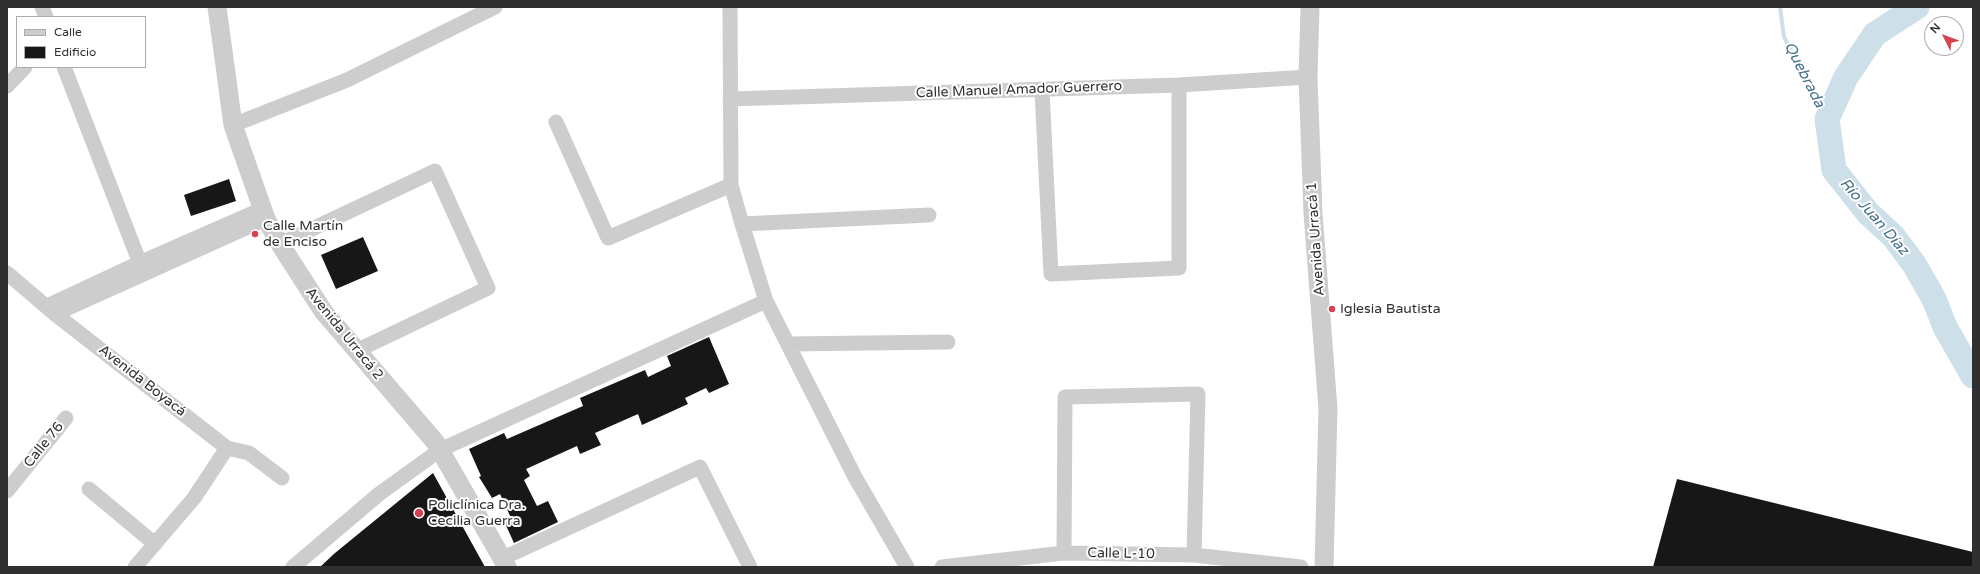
<!DOCTYPE html>
<meta charset="utf-8">
<style>
body{margin:0}
#map{position:relative;width:1980px;height:574px;overflow:hidden;background:#fff;font-family:"Varela Round",sans-serif}
canvas{display:block}
.frame{position:absolute;inset:0;border:8px solid #303030;pointer-events:none}
.legend{position:absolute;left:16px;top:16px;width:130px;height:52px;box-sizing:border-box;background:#fff;border:1px solid #acacac;margin:0;padding:5px 7px;list-style:none;font-size:12px;color:#303030}
.legend li{display:flex;align-items:center;gap:8px;height:20px}
.legend b{width:20px;border:1px solid #acacac}
.north{position:absolute;left:1924px;top:16px;width:40px;height:40px;box-sizing:border-box;background:#fff;border:1px solid #acacac;border-radius:50%;rotate:312deg;font-size:11px;font-weight:700;line-height:16px;text-align:center;color:#303030}
.north::after{content:'';display:block;margin:auto;width:14px;height:18px;background:#d64350;clip-path:polygon(50% 0,100% 100%,50% 72%,0 100%)}
</style>
<div id="map">
<canvas width="1980" height="574"></canvas>
<div class="frame"></div>
<ul class="legend">
<li><b style="height:5px;background:#cdcdcd"></b>Calle</li>
<li><b style="height:11px;background:#171717"></b>Edificio</li>
</ul>
<div class="north">N</div>
</div>
<script>
const c = document.querySelector('canvas').getContext('2d');
c.lineJoin = 'round';
const shape = rows => new Path2D(rows.map(r => 'M' + r).join(''));
function strokePath(path, color, width, dash) { c.strokeStyle = color; c.lineWidth = width; c.lineCap = dash ? 'butt' : 'round'; c.setLineDash(dash || []); c.stroke(path); }
function fill(path, color) { c.fillStyle = color; c.fill(path, 'evenodd'); }
function write(font, color, halo, rows, align = 'center') {
  c.font = font + ' "Varela Round",sans-serif'; c.lineWidth = 4; c.setLineDash([]); c.textBaseline = 'middle'; c.strokeStyle = halo; c.fillStyle = color; for (const [text, x, y, turn = 0] of rows) {
    c.save(); c.translate(x, y); c.rotate((+turn || 0) * Math.PI / 180); c.textAlign = isNaN(turn) ? turn : align; if (halo) c.strokeText(text, 0, 0); c.fillText(text, 0, 0); c.restore();
  }
}
const stream = shape([
 [1780,7,1784,37,1827,119]
]);
const river = shape([
 [1917,7,1875,34,1846,77,1827,119,1834,170,1868,213,1893,236,1914,264,1934,299,1945,327,1973,376]
]);
const building = shape([
 [229,179,236,201,191,216,184,195],
 [363,237,378,271,336,289,321,255],
 [709,337,729,384,709,393,706,388,685,398,688,404,642,425,638,414,595,433,601,445,580,454,577,446,526,469,530,476,524,480,537,506,548,501,558,522,514,543,504,521,511,518,500,494,492,498,479,477,481,476,469,449,504,433,507,439,583,406,580,398,645,370,648,377,671,366,667,356],
 [433,473,485,567,320,567,335,553],
 [1677,479,1973,552,1973,567,1653,567]
]);
const minor = shape([
 [42,7,46,17],
 [730,7,731,185,742,224,766,301,855,477,907,567],
 [64,67,143,271],
 [7,86,25,67],
 [1042,90,1051,274,1179,268,1179,85],
 [730,99,1179,85,1308,77],
 [556,122,608,238,731,185],
 [233,125,347,80,495,7],
 [742,224,929,215],
 [280,244,435,171,488,288,356,351],
 [7,273,55,314,227,448,249,453,282,478],
 [47,306,139,263,262,209],
 [55,314,266,219],
 [788,344,948,342],
 [89,489,155,544],
 [7,491,66,418],
 [1064,553,1065,397,1198,394,1194,555],
 [503,558,700,467,750,567],
 [135,567,194,498,227,448],
 [293,567,379,494,440,450,766,301],
 [942,567,1064,553,1194,555,1301,567]
]);
const tertiary = shape([
 [217,7,233,125,266,219,280,244,323,311,436,443,507,567],
 [1310,7,1308,77,1313,213,1328,409,1324,567]
]);
const markers = [
 [255,234,4,"#d64350"],
 [1332,309,4,"#d64350"],
 [419,513,5,"#d64350"]
];
const streetNames = [
 ["Calle Manuel Amador Guerrero",1019,90,-2],
 ["Avenida Urracá 1",1316,239,-94],
 ["Avenida Urracá 2",344,334,51],
 ["Avenida Boyacá",142,381,38],
 ["Calle 76",44,445,-51],
 ["Calle L-10",1121,554,1]
];
const poiNames = [
 ["Calle Martín",263,226],
 ["de Enciso",263,242],
 ["Iglesia Bautista",1340,309],
 ["Policlínica Dra.",428,505],
 ["Cecilia Guerra",428,521]
];
const waterNames = [
 ["Quebrada",1804,75,63],
 ["Río Juan Díaz",1874,217,49]
];
strokePath(stream, '#cddfe9', 4);
strokePath(river, '#cddfe9', 25);
fill(building, '#171717');
strokePath(minor, '#cdcdcd', 15);
strokePath(tertiary, '#cdcdcd', 19);
for (const [x, y, r, color] of markers) { const dot = new Path2D(); dot.arc(x, y, r, 0, 2 * Math.PI); c.fillStyle = color; c.fill(dot); strokePath(dot, '#fff', 1.5); }
write('14px', '#303030', '#fff', streetNames);
write('14px', '#303030', '#fff', poiNames, 'left');
write('italic 15px', '#45718b', '#fff', waterNames);
</script>
